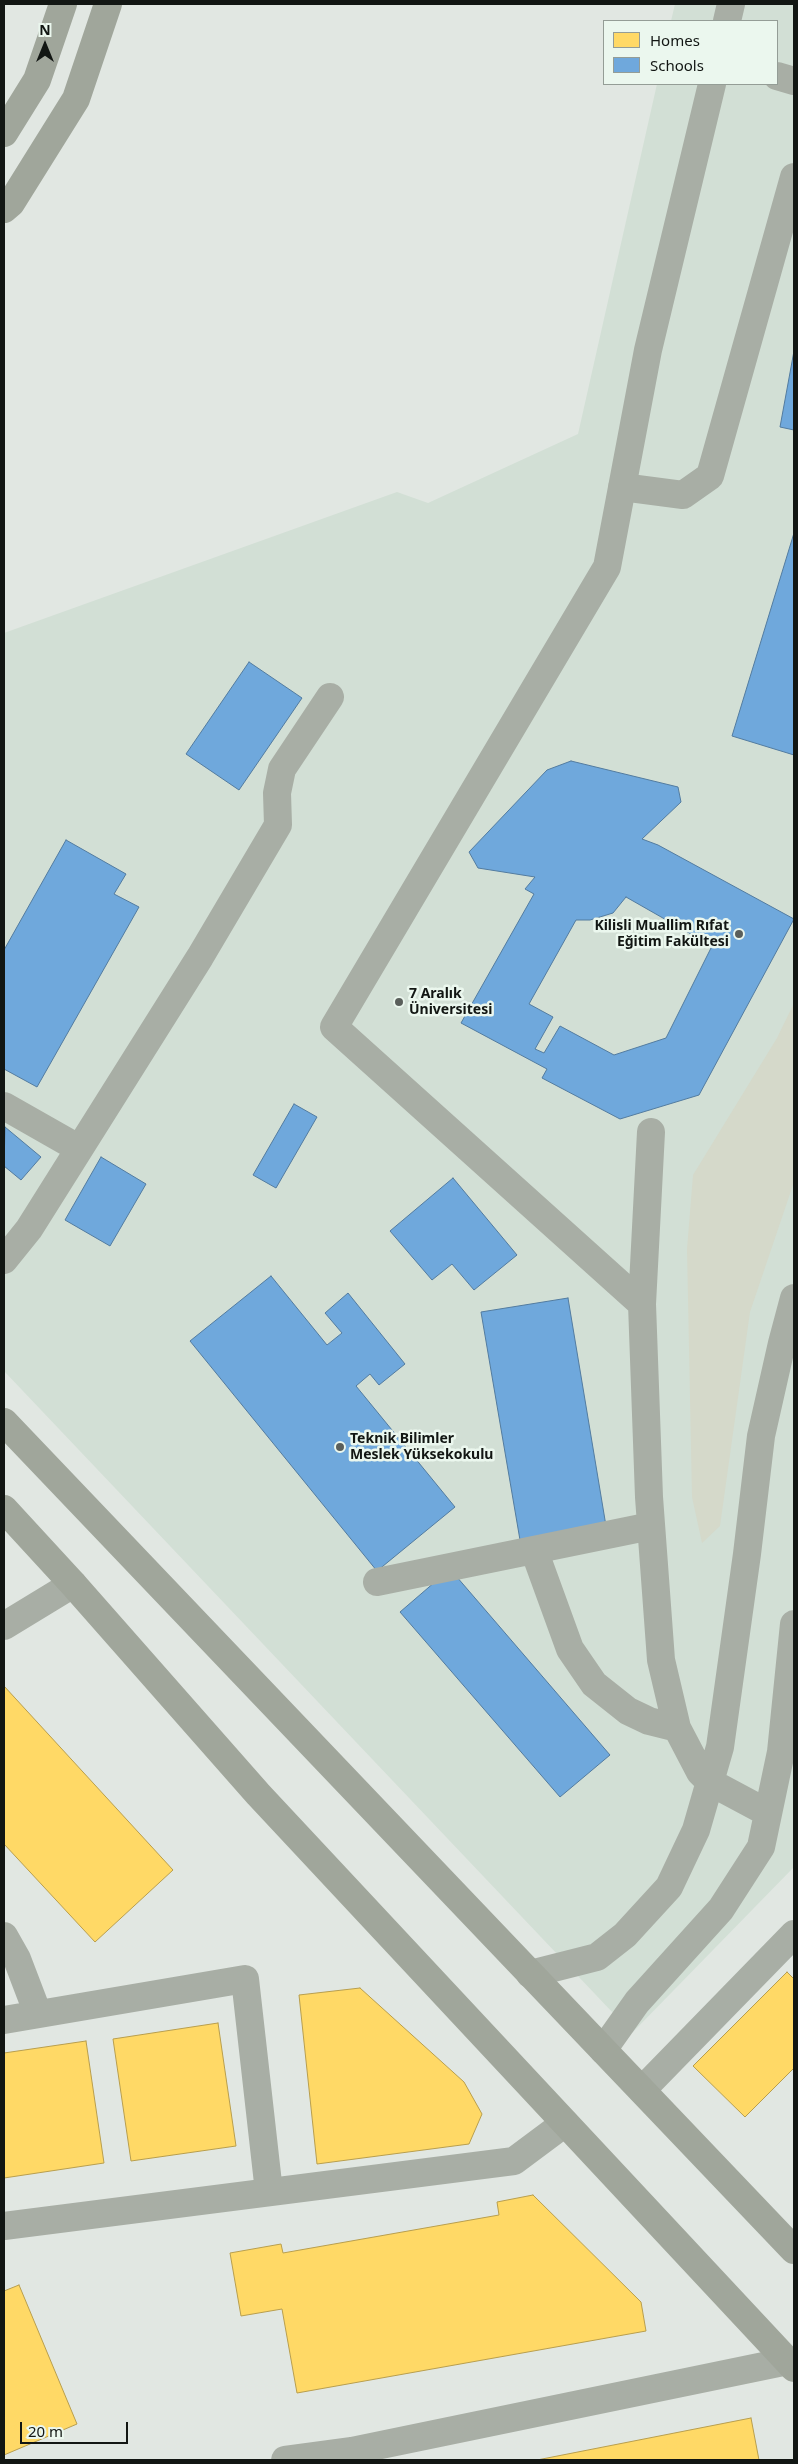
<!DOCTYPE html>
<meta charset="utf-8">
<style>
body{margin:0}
#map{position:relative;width:798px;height:2464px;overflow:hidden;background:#e1e7e2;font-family:"Noto Sans",sans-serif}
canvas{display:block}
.frame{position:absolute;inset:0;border:5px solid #121613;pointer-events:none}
.legend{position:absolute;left:603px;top:20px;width:175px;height:65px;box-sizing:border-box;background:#ebf7ee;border:1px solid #949d96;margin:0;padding:6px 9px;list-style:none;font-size:15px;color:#121613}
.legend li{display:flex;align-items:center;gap:10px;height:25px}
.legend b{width:25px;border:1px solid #949d96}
.north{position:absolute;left:20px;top:20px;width:50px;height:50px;-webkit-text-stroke:4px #ebf7ee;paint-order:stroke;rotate:0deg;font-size:14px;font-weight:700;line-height:20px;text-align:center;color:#121613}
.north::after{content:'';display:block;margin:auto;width:18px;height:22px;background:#121613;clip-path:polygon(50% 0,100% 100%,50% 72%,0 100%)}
.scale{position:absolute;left:20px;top:2422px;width:108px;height:22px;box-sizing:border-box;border:2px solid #121613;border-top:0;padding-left:6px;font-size:15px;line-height:18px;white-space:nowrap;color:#121613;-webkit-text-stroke:4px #ebf7ee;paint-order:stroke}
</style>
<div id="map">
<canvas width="798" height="2464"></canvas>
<div class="frame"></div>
<ul class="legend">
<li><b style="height:14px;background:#ffd966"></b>Homes</li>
<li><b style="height:14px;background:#6fa8dc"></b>Schools</li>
</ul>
<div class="north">N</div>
<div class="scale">20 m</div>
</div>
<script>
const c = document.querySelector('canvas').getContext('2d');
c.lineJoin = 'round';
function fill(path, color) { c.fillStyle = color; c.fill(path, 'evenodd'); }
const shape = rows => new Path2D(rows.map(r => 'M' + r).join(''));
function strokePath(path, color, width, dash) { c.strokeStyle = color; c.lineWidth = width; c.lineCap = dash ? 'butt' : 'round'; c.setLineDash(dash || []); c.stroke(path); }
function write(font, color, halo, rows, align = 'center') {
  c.font = font + ' "Noto Sans",sans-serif'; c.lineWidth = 5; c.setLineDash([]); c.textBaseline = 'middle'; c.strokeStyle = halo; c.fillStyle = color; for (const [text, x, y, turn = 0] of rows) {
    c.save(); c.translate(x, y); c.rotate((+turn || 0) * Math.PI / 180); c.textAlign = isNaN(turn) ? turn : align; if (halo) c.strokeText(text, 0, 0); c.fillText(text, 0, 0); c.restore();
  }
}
const built = shape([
 [675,4,794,4,794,1867,632,2033,4,1371,4,633,397,492,428,503,578,434,657,84,777,84,777,21,671,21]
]);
const green = shape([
 [794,1003,794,1182,750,1312,720,1526,702,1543,692,1497,687,1249,693,1175,777,1038]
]);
const homes = shape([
 [4,1686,173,1870,95,1942,4,1844,4,1686],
 [787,1972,794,1979,794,2068,745,2117,693,2066,787,1972],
 [360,1988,464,2082,482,2114,469,2144,317,2164,299,1995,360,1988],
 [218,2023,236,2146,131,2161,113,2039,218,2023],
 [86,2041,104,2163,4,2178,4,2053,86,2041],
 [533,2195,641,2302,646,2331,297,2393,282,2309,241,2316,230,2253,281,2244,283,2253,499,2215,497,2202,533,2195],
 [19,2285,77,2424,4,2455,4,2291,19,2285],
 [751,2418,759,2460,537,2460,751,2418]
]);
const schools = shape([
 [794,351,794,430,780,427,794,351],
 [794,533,794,755,732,736,794,533],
 [249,662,302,698,239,790,186,754,249,662],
 [571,761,678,787,681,802,642,839,658,845,794,919,699,1095,620,1119,542,1078,547,1069,461,1023,534,894,525,889,535,877,478,868,469,852,547,770,571,761],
 [626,897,712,946,666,1038,614,1055,560,1026,544,1053,535,1049,553,1017,529,1004,576,920,590,920,613,913,626,897],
 [66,840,126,874,114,894,139,907,37,1087,4,1069,4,950,66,840],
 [294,1104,317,1117,276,1188,253,1175,294,1104],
 [5,1127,41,1157,21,1180,4,1166,5,1127],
 [101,1157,146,1184,110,1246,65,1220,101,1157],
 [453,1178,517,1255,474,1290,452,1264,432,1280,390,1231,453,1178],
 [271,1276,327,1345,342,1333,325,1313,348,1293,405,1364,379,1385,370,1374,356,1386,455,1507,377,1571,190,1341,271,1276],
 [568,1298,606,1526,520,1540,481,1312,568,1298],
 [450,1569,610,1755,560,1797,400,1612,450,1569]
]);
const minor = shape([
 [727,21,731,4],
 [777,76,794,81],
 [712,84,648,350,607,567,334,1027,642,1304,649,1497,661,1660,677,1728,700,1772,710,1782,768,1813],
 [622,487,683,495,710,476,794,177],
 [4,1106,78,1148],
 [4,1260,29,1229,200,957,278,825,277,793,282,769,330,697],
 [642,1304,651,1132],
 [534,1550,570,1649,594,1684,628,1711,649,1721,677,1728],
 [377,1582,651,1526],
 [4,1626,73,1584],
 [4,1936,17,1959,38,2014],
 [530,1974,597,1957,625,1935,669,1887,696,1830,720,1747,747,1554,761,1436,782,1343,794,1298],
 [4,2020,245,1979,269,2192],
 [603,2050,637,2002,721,1909,761,1847,781,1752,794,1624],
 [642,2090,794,1934],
 [4,2226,514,2161,565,2123],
 [285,2460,352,2451,788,2361]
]);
const major = shape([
 [4,133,37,80,63,4],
 [4,209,11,203,76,99,108,4],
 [4,1422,794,2250],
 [4,1509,73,1584,258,1794,794,2368]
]);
const markers = [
 [739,934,5,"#5a5f5b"],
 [399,1002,5,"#5a5f5b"],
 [340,1447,5,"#5a5f5b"]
];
const poiNames = [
 ["Kilisli Muallim Rıfat",729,926,"right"],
 ["Eğitim Fakültesi",729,942,"right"],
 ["7 Aralık",409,994],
 ["Üniversitesi",409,1010],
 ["Teknik Bilimler",350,1439],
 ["Meslek Yüksekokulu",350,1455]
];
fill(built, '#d2dfd5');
fill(green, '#d5d9ca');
fill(homes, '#ffd966');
strokePath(homes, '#b89e4d', 1);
fill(schools, '#6fa8dc');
strokePath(schools, '#537ca0', 1);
strokePath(minor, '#a8aea5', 28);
strokePath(major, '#a0a69b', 28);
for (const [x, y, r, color] of markers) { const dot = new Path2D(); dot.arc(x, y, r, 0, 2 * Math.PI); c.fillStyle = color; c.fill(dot); strokePath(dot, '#ebf7ee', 2); }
write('bold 14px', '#121613', '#ebf7ee', poiNames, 'left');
</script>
